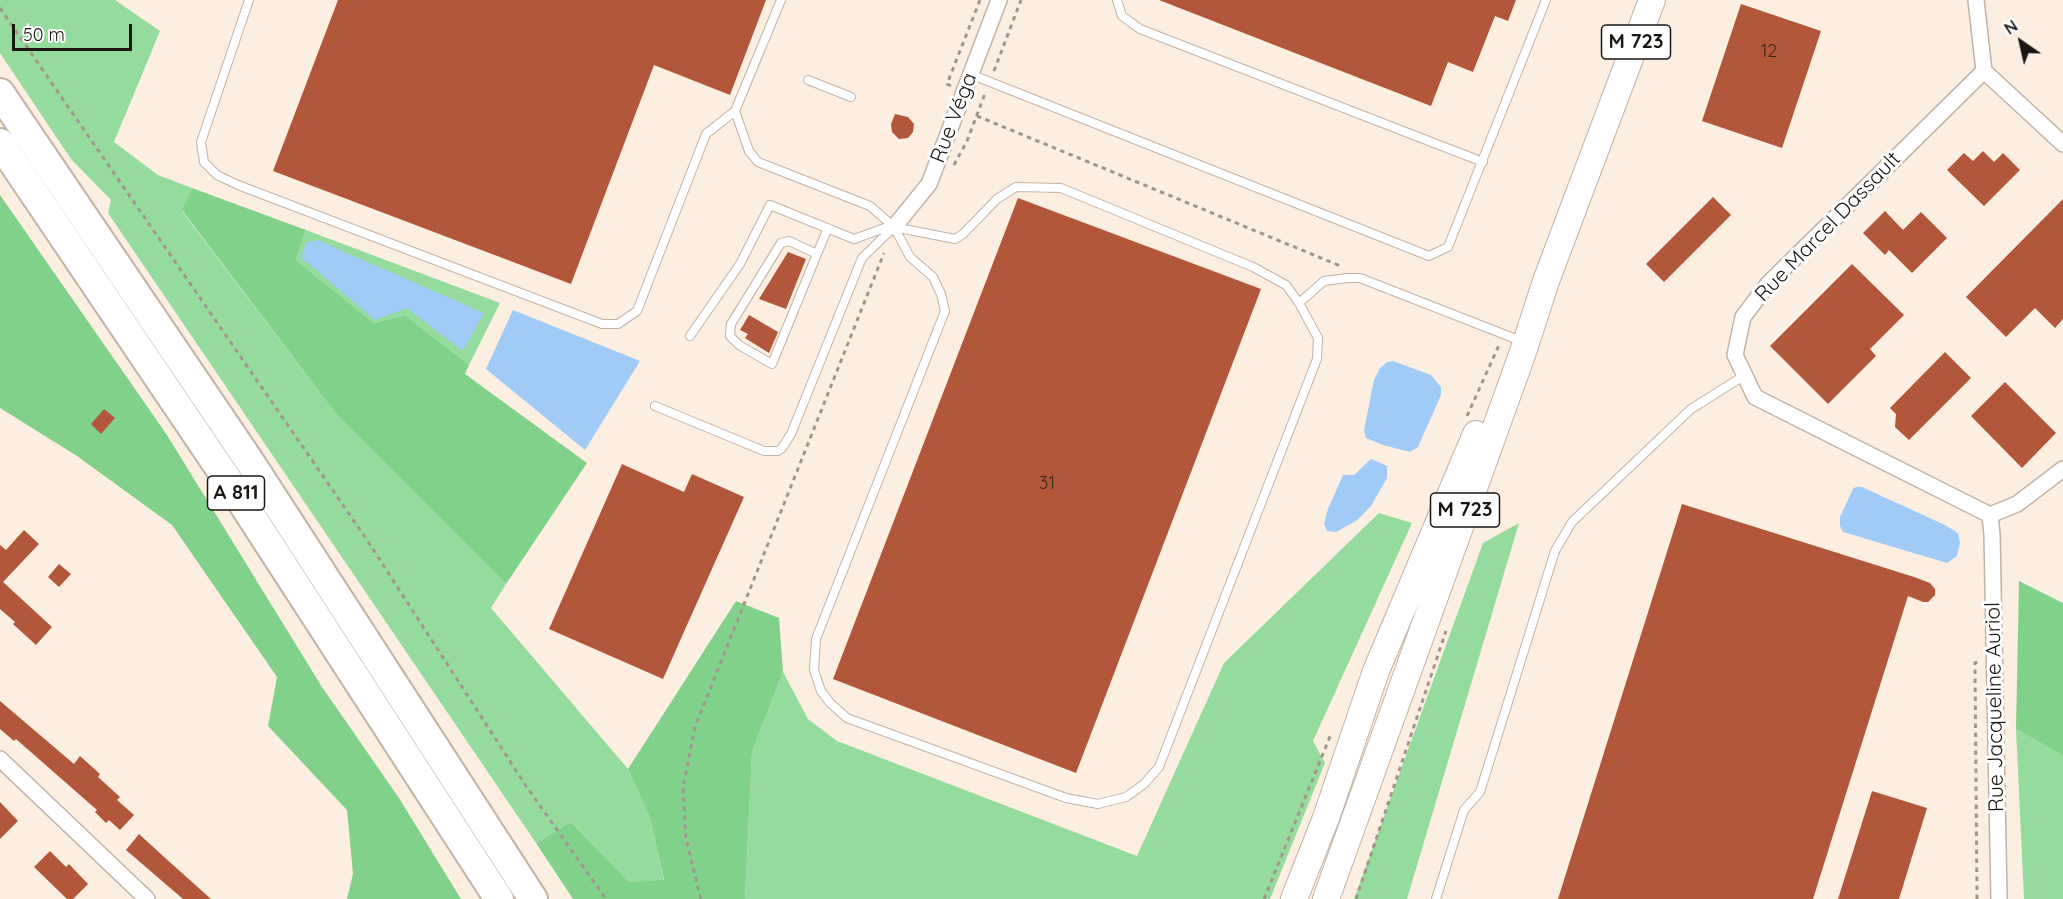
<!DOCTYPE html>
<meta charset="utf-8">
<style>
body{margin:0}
#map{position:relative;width:2063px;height:899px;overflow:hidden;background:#fceee1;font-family:Quicksand,sans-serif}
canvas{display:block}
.north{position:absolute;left:1991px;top:12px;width:60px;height:60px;-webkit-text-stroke:4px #fff;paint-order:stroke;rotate:326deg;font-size:16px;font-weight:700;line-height:24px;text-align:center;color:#1b1612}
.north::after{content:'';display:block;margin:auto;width:21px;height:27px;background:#1b1612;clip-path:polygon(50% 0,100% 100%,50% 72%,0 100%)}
.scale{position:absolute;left:12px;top:24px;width:120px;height:27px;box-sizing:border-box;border:3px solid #1b1612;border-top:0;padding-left:8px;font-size:18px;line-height:21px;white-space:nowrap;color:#1b1612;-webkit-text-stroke:4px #fff;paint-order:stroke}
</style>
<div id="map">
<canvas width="2063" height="899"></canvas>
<div class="north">N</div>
<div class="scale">50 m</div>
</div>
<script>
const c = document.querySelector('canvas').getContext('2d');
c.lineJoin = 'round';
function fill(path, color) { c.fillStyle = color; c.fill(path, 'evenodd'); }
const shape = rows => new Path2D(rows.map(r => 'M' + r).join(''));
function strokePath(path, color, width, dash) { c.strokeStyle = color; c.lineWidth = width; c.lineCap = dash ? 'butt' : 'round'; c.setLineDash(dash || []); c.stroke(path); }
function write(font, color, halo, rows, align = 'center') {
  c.font = font + ' Quicksand,sans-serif'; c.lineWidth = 6; c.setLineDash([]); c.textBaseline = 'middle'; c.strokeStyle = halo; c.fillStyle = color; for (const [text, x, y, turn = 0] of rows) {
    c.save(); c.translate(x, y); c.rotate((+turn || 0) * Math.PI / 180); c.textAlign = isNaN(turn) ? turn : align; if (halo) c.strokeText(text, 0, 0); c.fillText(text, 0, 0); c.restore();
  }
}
const green = shape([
 [0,0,115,0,160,31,114,142,158,175,192,188,182,211,336,414,506,584,491,608,628,769,650,818,664,881,629,882,571,822,536,843,108,213,111,200,71,159,0,53],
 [306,230,500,303,469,365,405,315,374,323,296,260],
 [1379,513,1412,523,1313,741,1325,763,1270,899,745,899,752,752,783,672,808,719,837,741,1137,856,1224,663],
 [1519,523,1407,899,1354,899,1483,543],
 [2016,729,2063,756,2063,899,2024,899]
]);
const forest = shape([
 [192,188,306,230,296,260,374,323,405,315,469,365,465,374,587,463,506,584,336,414,182,210],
 [0,195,167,435,322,687,399,798,461,899,347,899,353,874,347,810,268,726,277,677,172,525,77,456,0,408],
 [2019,581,2063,603,2063,756,2016,729],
 [736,601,779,618,783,672,752,752,745,899,573,899,536,843,571,822,629,882,664,880,650,818,628,769]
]);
const water = shape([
 [317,240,484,313,463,351,407,308,375,320,301,257,306,243],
 [513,310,640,361,585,450,486,369],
 [1393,361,1431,375,1441,387,1441,395,1418,447,1410,452,1383,445,1366,438,1364,430,1374,380,1380,368,1387,362],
 [1371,459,1387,466,1387,478,1371,506,1356,521,1336,532,1327,531,1324,524,1328,509,1343,475,1354,475],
 [1856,487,1862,487,1945,525,1958,533,1960,543,1957,556,1947,563,1843,532,1840,526,1840,517,1853,489]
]);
const building = shape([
 [338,0,766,0,730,95,654,65,571,284,273,171],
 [1159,0,1516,0,1508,21,1495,16,1473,72,1448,62,1431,106],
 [1741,4,1821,31,1782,148,1702,121],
 [895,114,908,117,914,124,913,132,908,138,899,139,892,132,891,124],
 [1983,151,1994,162,2003,153,2020,170,1984,206,1947,170,1964,153,1973,161],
 [1713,197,1731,215,1664,282,1646,264],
 [1018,198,1261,289,1076,773,833,679],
 [2063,199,2063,319,2055,328,2035,308,2006,337,1966,297],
 [1885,211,1903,230,1921,212,1947,238,1912,273,1889,250,1885,255,1863,233],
 [788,252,806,259,786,309,759,299],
 [1852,264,1904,315,1870,349,1876,356,1828,404,1770,346],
 [749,315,778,332,769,353,745,338,748,334,740,330],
 [1945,352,1971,378,1909,440,1895,427,1896,414,1890,408],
 [2005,382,2056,433,2022,468,1971,416],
 [104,409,115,418,101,434,91,424],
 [622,464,684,492,692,474,744,497,663,679,549,629],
 [1682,504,1914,577,1930,583,1935,589,1935,595,1928,602,1923,602,1908,596,1813,899,1558,899],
 [24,530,39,544,3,582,52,627,36,645,13,624,15,622,0,609,0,545,6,550],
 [59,564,71,574,59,587,48,577],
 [0,701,74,764,80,756,100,774,98,777,120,797,117,800,134,815,120,830,109,820,106,823,95,812,97,810,16,739,14,741,0,729],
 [1872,791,1927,808,1899,899,1838,899],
 [0,802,18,821,0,839],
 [139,834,163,856,211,899,183,899,126,850],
 [50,851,66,867,69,864,88,884,73,899,67,899,34,867]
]);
const path = shape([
 [0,8,365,537,526,786,606,899],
 [994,71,1021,0],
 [951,86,947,84,980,0],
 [977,116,1338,265,1340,268],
 [954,165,967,141,986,91],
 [1467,416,1500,343],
 [701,899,686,839,683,788,695,727,884,253],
 [1264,899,1331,734],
 [1356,899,1446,631],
 [1977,899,1975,663,1980,661]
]);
const service = shape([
 [249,0,201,142,204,162,217,175,238,185,602,324,618,324,637,311,706,134,735,111,781,0],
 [1117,0,1122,16,1140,29,1483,162],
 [970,74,1429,256,1448,247,1546,0],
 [808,80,851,97],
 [735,111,749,151,758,162,870,206,894,227,910,257,933,277,941,294,945,311,816,639,814,670,821,691,830,703,847,718,1066,798,1098,804,1126,797,1144,784,1159,767,1317,359,1318,338,1299,303,1286,285,1253,267,1061,188,1016,187,997,199,963,234,955,239,894,227],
 [817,254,789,241,781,243,731,324,730,336,739,345,772,364,817,254,828,228],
 [1299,303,1324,281,1347,278,1360,278,1516,339],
 [690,336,740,264,770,205,854,239,893,225],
 [655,406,764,451,778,451,782,448,791,434,862,258,894,227],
 [1436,899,1464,810,1480,792,1555,551,1572,522,1691,409,1745,375]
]);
const minor = shape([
 [1976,0,1984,71,1768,284,1743,317,1735,355,1755,397,1990,515],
 [1984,71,2063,144],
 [894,227,929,184,999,0],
 [1990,515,1992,534,1999,899],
 [1990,515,2017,504,2063,469],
 [0,759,147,899]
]);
const primary = shape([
 [1294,899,1326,818,1376,671,1476,434],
 [1326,899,1523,352,1546,281,1652,0]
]);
const motorway = shape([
 [0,93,248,459,533,899],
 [0,143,227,479,499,899]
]);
const numberNames = [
 ["12",1769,52],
 ["31",1047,484]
];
const shields = [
 [1636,42,69],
 [236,493,57],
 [1465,510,69]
];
const shieldNames = [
 ["M 723",1636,42],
 ["A 811",236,493],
 ["M 723",1465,510]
];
const streetNames = [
 ["Rue Véga",954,118,-69],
 ["Rue Marcel Dassault",1828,227,-46],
 ["Rue Jacqueline Auriol",1995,707,-91]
];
fill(green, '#96db9e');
fill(forest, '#81d18b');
fill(water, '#a0cbf6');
fill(building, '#b2573a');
strokePath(service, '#c1b3a6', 10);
strokePath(minor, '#c1b3a6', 18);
strokePath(primary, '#c1b3a6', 28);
strokePath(motorway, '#c1b3a6', 32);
strokePath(path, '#a1968d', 3, [4.5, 4.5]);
strokePath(service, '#fff', 8);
strokePath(minor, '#fff', 15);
strokePath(primary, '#fff', 26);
strokePath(motorway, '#fff', 28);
write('18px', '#41261c', null, numberNames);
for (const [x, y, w] of shields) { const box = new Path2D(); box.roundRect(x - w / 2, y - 17, w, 34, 4.5); c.fillStyle = '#fff'; c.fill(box); strokePath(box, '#1b1612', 1.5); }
write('bold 20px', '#1b1612', null, shieldNames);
write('21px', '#1b1612', '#fff', streetNames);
</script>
